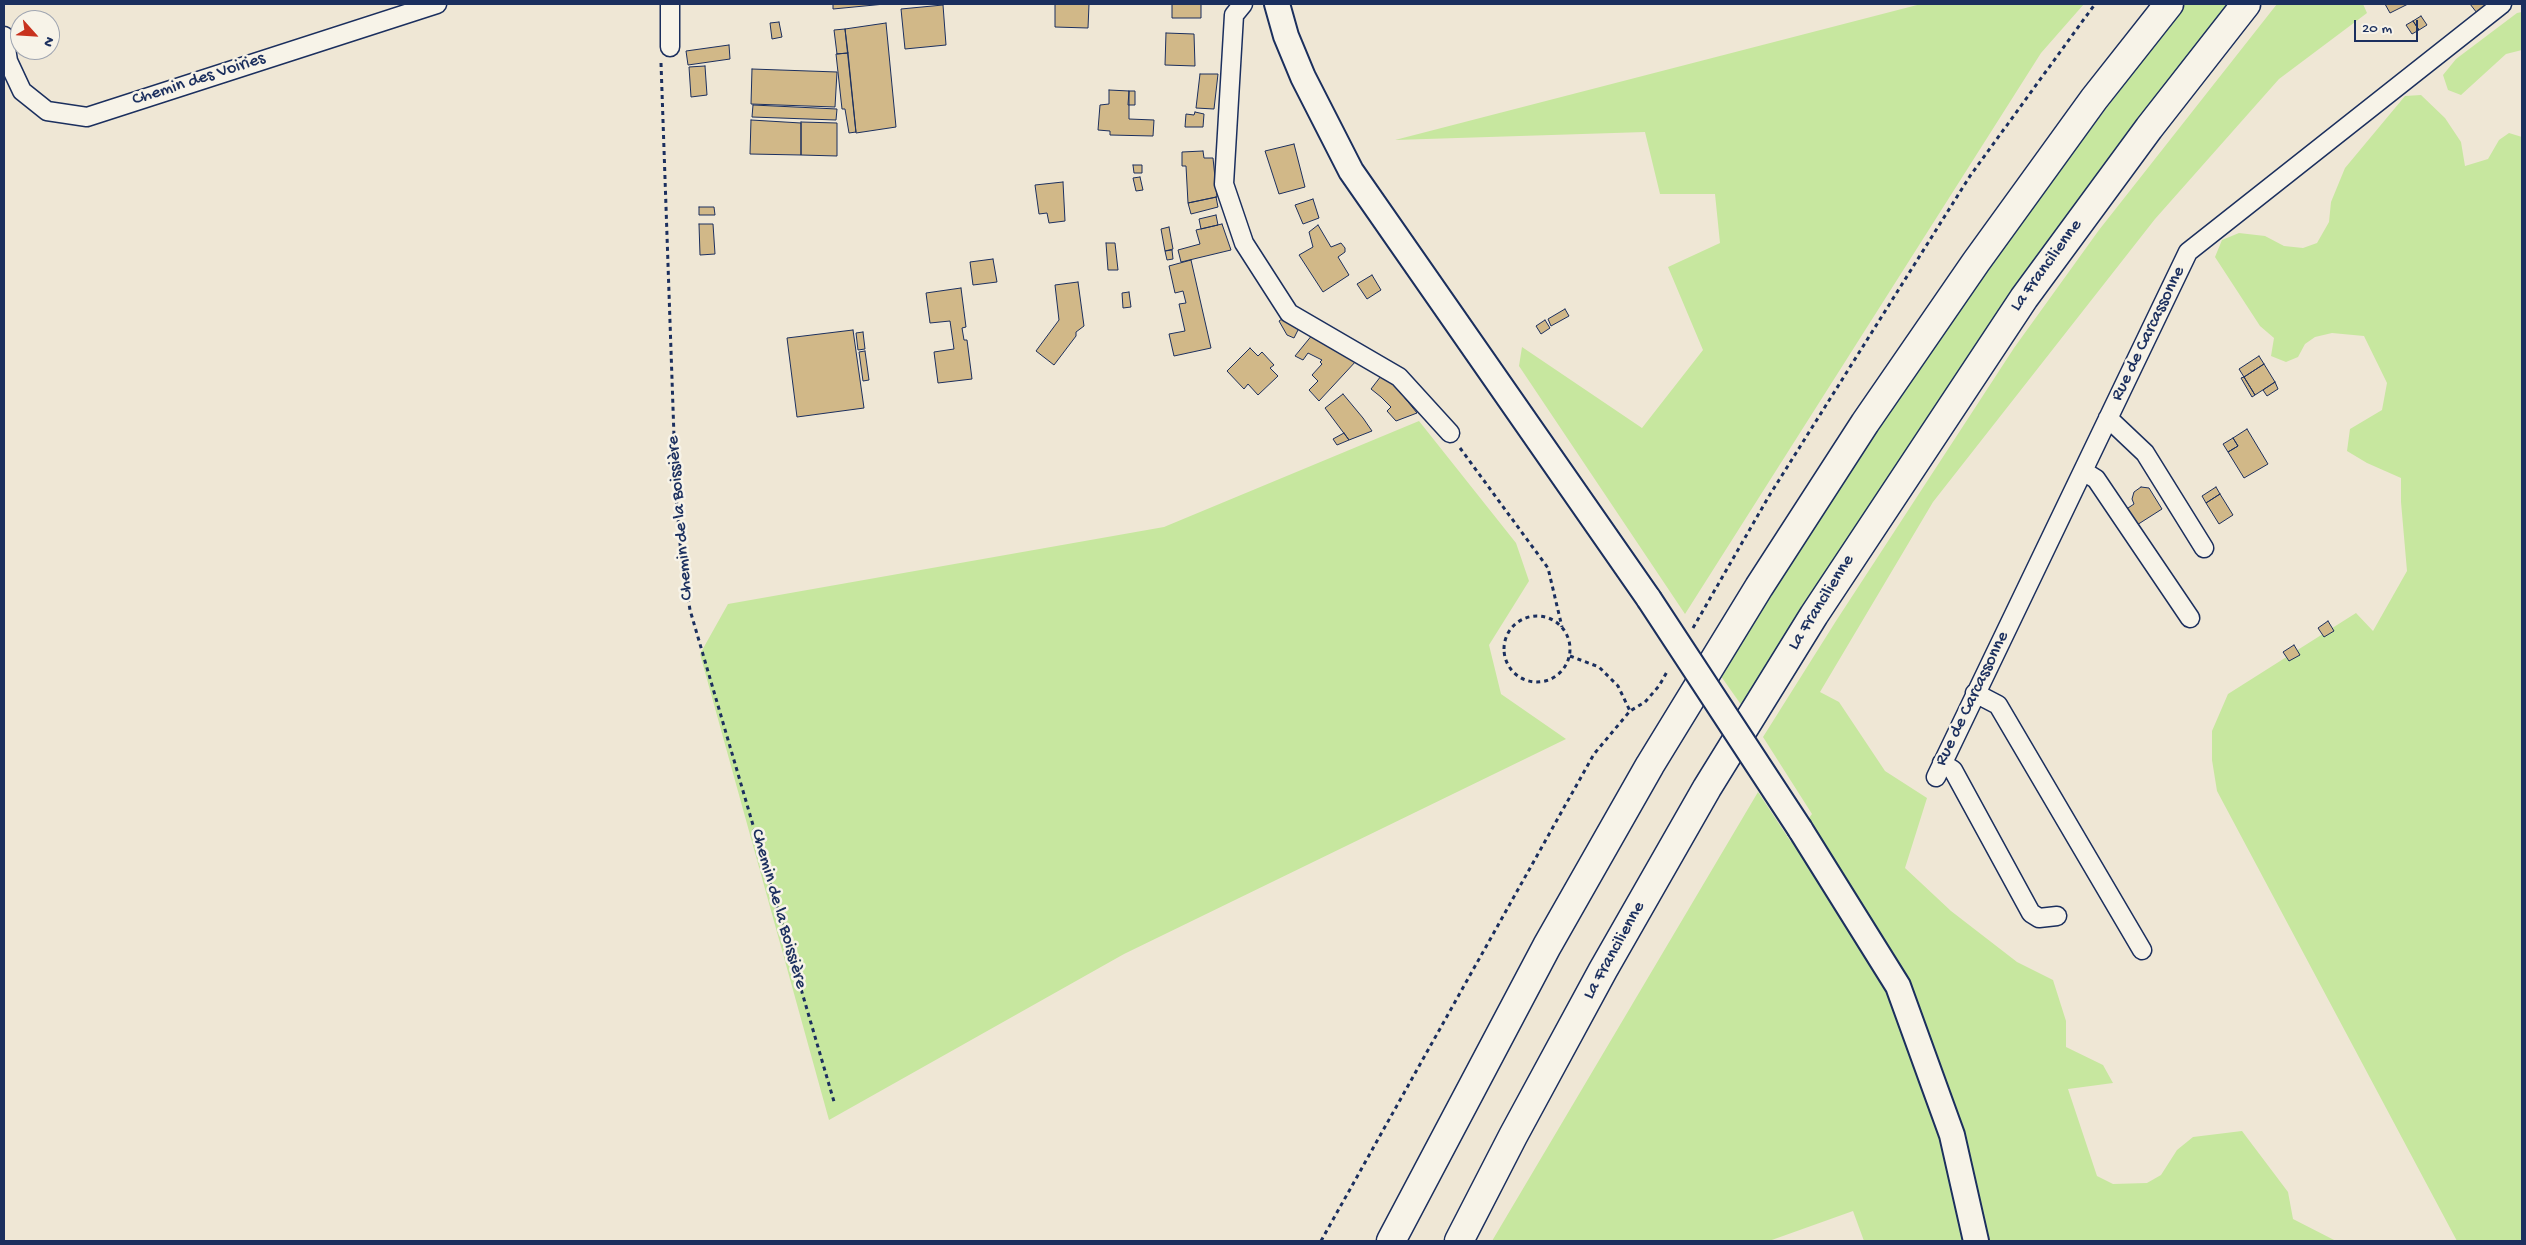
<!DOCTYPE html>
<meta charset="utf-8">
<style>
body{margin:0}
#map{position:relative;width:2526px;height:1245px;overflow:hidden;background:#efe7d5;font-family:"Gochi Hand",sans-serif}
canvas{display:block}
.frame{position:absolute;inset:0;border:5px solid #1b2f5e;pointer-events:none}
.north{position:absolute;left:10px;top:10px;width:50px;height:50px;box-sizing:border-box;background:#f7f3e8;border:1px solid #9fa5b1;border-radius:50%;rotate:116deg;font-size:14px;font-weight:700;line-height:20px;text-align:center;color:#1b2f5e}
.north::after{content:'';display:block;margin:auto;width:18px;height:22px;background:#c8321e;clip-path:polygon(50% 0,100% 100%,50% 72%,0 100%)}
.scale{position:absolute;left:2354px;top:20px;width:64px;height:22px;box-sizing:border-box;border:2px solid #1b2f5e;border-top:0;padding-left:6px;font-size:15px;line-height:18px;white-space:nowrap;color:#1b2f5e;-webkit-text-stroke:4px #f7f3e8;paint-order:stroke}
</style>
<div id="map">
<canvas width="2526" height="1245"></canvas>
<div class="frame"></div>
<div class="north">N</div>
<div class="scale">20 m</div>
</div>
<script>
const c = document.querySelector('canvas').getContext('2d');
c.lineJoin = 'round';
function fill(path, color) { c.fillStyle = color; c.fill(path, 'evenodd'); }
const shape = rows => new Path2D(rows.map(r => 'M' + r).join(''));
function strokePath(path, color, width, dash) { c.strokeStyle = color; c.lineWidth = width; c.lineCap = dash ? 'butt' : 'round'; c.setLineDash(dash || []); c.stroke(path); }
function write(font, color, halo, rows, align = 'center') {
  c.font = font + ' "Gochi Hand",sans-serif'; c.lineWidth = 5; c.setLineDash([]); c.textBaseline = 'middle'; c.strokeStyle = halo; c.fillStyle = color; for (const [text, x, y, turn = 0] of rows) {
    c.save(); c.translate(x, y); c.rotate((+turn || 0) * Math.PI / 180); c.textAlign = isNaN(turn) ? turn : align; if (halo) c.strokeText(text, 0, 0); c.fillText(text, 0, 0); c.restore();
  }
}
const green = shape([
 [1921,4,2084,4,2041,53,1685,614,1519,366,1522,347,1642,428,1703,350,1668,267,1720,243,1715,194,1660,194,1645,132,1395,140],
 [2185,4,2229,4,2146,108,1987,327,1826,571,1742,706,1718,672,1959,304],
 [2277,4,2363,4,2367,13,2279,79,2155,219,1933,502,1820,692,1839,702,1885,771,1927,798,1905,868,1951,911,2017,962,2053,980,2066,1021,2066,1047,2103,1065,2113,1083,2068,1089,2097,1176,2113,1184,2147,1183,2161,1175,2177,1150,2193,1137,2242,1131,2288,1192,2293,1219,2336,1241,1864,1241,1853,1211,1769,1241,1492,1241,1758,792,1791,842,1812,814,1763,737,1836,621,2014,348,2099,230],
 [2522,12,2522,50,2506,54,2461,95,2448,90,2443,75,2456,59,2517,13],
 [2421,95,2445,118,2461,142,2465,166,2488,159,2499,140,2509,133,2522,137,2522,1241,2457,1241,2217,791,2212,760,2212,731,2228,694,2356,613,2373,631,2407,571,2401,502,2401,478,2367,463,2347,451,2350,429,2382,410,2387,383,2364,336,2332,333,2315,337,2305,344,2298,357,2286,362,2271,356,2274,338,2260,326,2215,257,2222,240,2239,233,2265,236,2284,246,2303,248,2317,243,2329,222,2331,202,2345,168,2405,96],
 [1419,421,1516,543,1529,581,1489,645,1501,694,1566,739,1124,954,829,1120,700,654,728,604,1164,527]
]);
const building = shape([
 [833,4,885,4,833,9,833,4],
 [1055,4,1089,4,1088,28,1055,27,1055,4],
 [1172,4,1201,4,1201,18,1172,18,1172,4],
 [2385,4,2408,4,2390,13,2385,4],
 [2470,4,2489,4,2477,13,2470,4],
 [943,5,946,45,905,49,901,9,943,5],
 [2421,16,2427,25,2419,30,2413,21,2421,16],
 [2413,21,2419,30,2412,34,2406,25,2413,21],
 [779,22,782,37,772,39,770,23,779,22],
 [886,23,896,127,856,133,845,29,886,23],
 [845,29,848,53,837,54,834,30,845,29],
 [1166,33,1194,34,1195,66,1165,65,1166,33],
 [729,45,730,59,688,65,686,51,729,45],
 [848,53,856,132,849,133,845,109,842,109,836,54,848,53],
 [705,66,707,95,691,97,689,67,705,66],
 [752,69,837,72,835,107,751,104,752,69],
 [1200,74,1218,74,1214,109,1196,108,1200,74],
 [1109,90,1129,91,1129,119,1154,120,1153,136,1110,135,1110,131,1098,130,1100,105,1109,104,1109,90],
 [1129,91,1135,91,1135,105,1128,105,1129,91],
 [753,105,837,109,836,120,752,117,753,105],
 [1195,112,1204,114,1203,127,1185,127,1186,114,1194,115,1195,112],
 [751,120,801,123,801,155,750,154,751,120],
 [801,122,837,123,837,156,801,155,801,122],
 [1294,144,1305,187,1279,194,1265,151,1294,144],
 [1203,151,1204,158,1213,158,1217,197,1188,203,1186,166,1182,166,1182,152,1203,151],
 [1133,165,1142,165,1142,173,1134,173,1133,165],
 [1140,177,1143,190,1136,191,1133,178,1140,177],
 [1063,182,1065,221,1049,223,1047,213,1039,214,1035,185,1063,182],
 [1216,197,1218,207,1191,214,1188,203,1216,197],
 [1313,199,1319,218,1303,224,1295,205,1313,199],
 [699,207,714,207,715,215,699,215,699,207],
 [1216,215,1218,225,1201,229,1199,219,1216,215],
 [699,224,713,224,715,254,700,255,699,224],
 [1222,224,1231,250,1181,262,1178,250,1200,244,1196,230,1222,224],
 [1318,225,1331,247,1341,243,1345,248,1345,252,1338,257,1349,275,1323,292,1299,255,1313,247,1309,232,1318,225],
 [1169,227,1173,249,1165,251,1161,229,1169,227],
 [1106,243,1115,243,1118,270,1108,270,1106,243],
 [1172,250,1173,259,1167,260,1165,251,1172,250],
 [993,259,997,282,973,285,970,262,993,259],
 [1191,260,1211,348,1174,356,1169,334,1185,331,1179,304,1186,303,1183,291,1175,293,1169,266,1191,260],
 [1372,275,1381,290,1367,299,1357,284,1372,275],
 [1078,282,1084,326,1076,332,1076,336,1054,365,1036,351,1059,320,1055,285,1078,282],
 [961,288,966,327,962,328,964,340,967,340,972,379,938,383,934,352,954,349,950,321,930,323,926,293,961,288],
 [1129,292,1131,307,1123,308,1122,293,1129,292],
 [1565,309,1569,316,1551,326,1548,319,1565,309],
 [1282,319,1299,328,1294,338,1287,335,1279,321,1282,319],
 [1545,320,1550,328,1541,334,1536,326,1545,320],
 [853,330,864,408,797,417,787,338,853,330],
 [863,332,865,349,858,350,856,333,863,332],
 [1313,334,1357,360,1319,401,1309,390,1318,381,1312,375,1322,364,1320,362,1322,360,1308,353,1303,360,1295,356,1313,334],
 [1250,348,1258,356,1262,352,1274,365,1270,368,1278,376,1258,395,1248,384,1244,389,1227,371,1250,348],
 [865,351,869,380,863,381,859,352,865,351],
 [2259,356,2264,364,2244,377,2239,369,2259,356],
 [2264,364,2275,382,2255,395,2244,377,2264,364],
 [1381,376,1396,387,1417,413,1396,421,1387,411,1391,407,1381,397,1371,389,1381,376],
 [2244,377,2255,395,2252,397,2241,378,2244,377],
 [2275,382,2278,389,2267,396,2263,390,2275,382],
 [1343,394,1363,418,1372,431,1349,440,1325,408,1343,394],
 [2247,429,2268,464,2244,478,2228,452,2238,446,2233,438,2247,429],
 [1344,433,1349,440,1337,445,1333,439,1344,433],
 [2233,438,2238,446,2228,452,2223,444,2233,438],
 [2141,487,2149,488,2162,509,2129,530,2119,514,2134,504,2132,499,2134,492,2141,487],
 [2216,487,2220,494,2206,503,2202,496,2216,487],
 [2220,494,2233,515,2219,524,2206,503,2220,494],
 [2328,621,2334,631,2324,637,2318,628,2328,621],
 [2294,645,2300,655,2289,661,2283,652,2294,645]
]);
const path = shape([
 [661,63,676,494,681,555,690,610,835,1105],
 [1460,448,1548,568,1562,627],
 '1504 649a33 33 0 1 1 66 0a33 33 0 1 1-66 0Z',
 [1693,628,1769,496,1970,176,2095,4],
 [1570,656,1599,667,1618,686,1630,711],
 [1321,1241,1594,754,1630,711,1645,702,1659,686,1668,670]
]);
const street = shape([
 [1243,4,1234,15,1224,184,1244,243,1289,313,1399,377,1450,433],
 [4,36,8,61,22,91,47,111,87,117,437,4],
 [670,47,670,4],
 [2108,418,2145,453,2204,548],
 [2083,471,2096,479,2190,618],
 [1975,693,1998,705,2142,950],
 [1942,763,1953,770,2031,913,2039,918,2057,916],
 [1936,777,2188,252,2502,4]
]);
const secondary = shape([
 [1277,4,1286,36,1303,77,1351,171,1649,599],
 [1800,829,1898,986,1952,1135,1976,1241]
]);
const highway = shape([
 [1391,1241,1547,946,1650,765,1759,587,1865,423,1976,262,2094,99,2169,4],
 [1459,1241,1513,1136,1603,970,1707,788,1814,615,2024,298,2149,128,2246,4]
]);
const secondaryBridge = shape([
 [1649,599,1800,829]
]);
const streetNames = [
 ["Chemin des Voiries",199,80,-18],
 ["La Francilienne",2047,266,-54],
 ["Rue de Carcassonne",2149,334,-64],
 ["Chemin de la Boissière",681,518,-95],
 ["La Francilienne",1822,603,-58],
 ["Rue de Carcassonne",1973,699,-64],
 ["Chemin de la Boissière",778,909,74],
 ["La Francilienne",1615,951,-61]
];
fill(green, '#c7e79f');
fill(building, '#d1b888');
strokePath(building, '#1b2f5e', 1);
strokePath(street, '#1b2f5e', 21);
strokePath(secondary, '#1b2f5e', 28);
strokePath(highway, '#1b2f5e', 31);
strokePath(path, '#1b2f5e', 3, [4, 4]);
strokePath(street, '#f7f3e8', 18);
strokePath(secondary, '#f7f3e8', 24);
strokePath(highway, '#f7f3e8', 28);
strokePath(secondaryBridge, '#1b2f5e', 28, []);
strokePath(secondaryBridge, '#f7f3e8', 24);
write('18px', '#1b2f5e', '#f7f3e8', streetNames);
</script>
